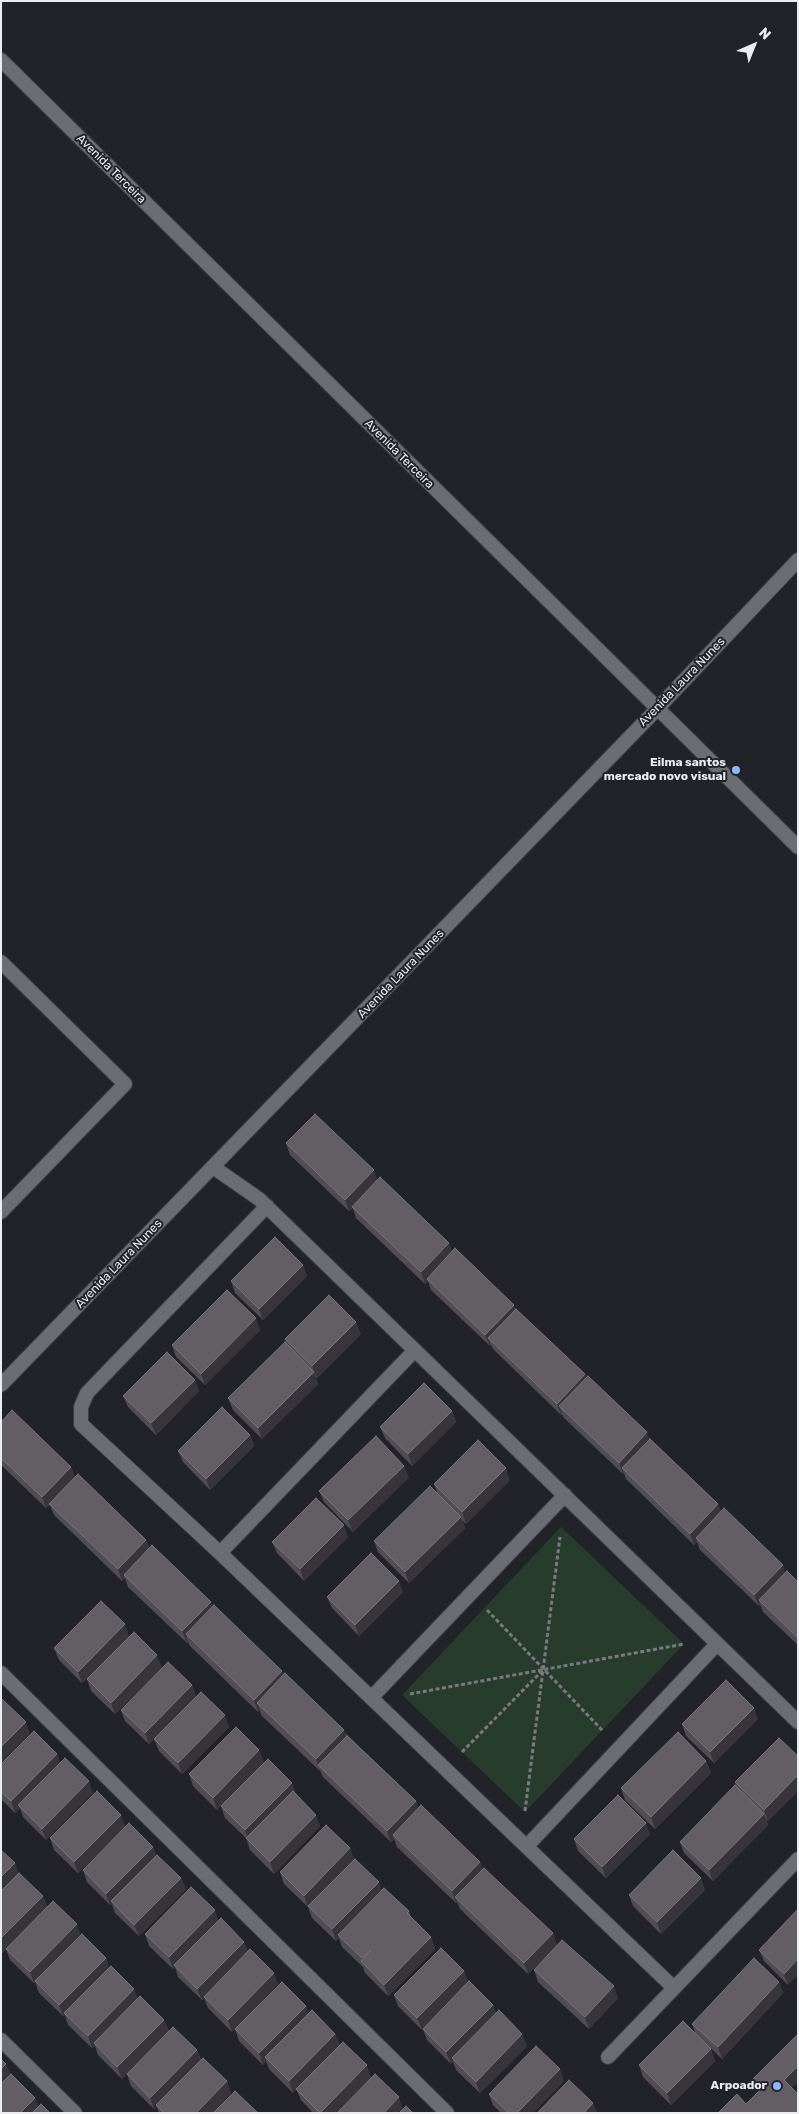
<!DOCTYPE html>
<style>
body{margin:0}
#map{position:relative;width:799px;height:2114px;overflow:hidden;background:#222329;font-family:Rubik,sans-serif}
canvas{display:block}
.frame{position:absolute;inset:0;border:2px solid #ecedf1;pointer-events:none}
.north{position:absolute;left:729px;top:20px;width:50px;height:50px;-webkit-text-stroke:4px #222329;paint-order:stroke;rotate:44deg;font-size:14px;font-weight:700;line-height:20px;text-align:center;color:#ecedf1}
.north::after{content:'';display:block;margin:auto;width:18px;height:22px;background:#ecedf1;clip-path:polygon(50% 0,100% 100%,50% 72%,0 100%)}
</style>
<div id="map">
<canvas width="799" height="2114"></canvas>
<div class="frame"></div>
<div class="north">N</div>
</div>
<script>
const c = document.querySelector('canvas').getContext('2d');
c.lineJoin = 'round';
function fill(path, color) { c.fillStyle = color; c.fill(path, 'evenodd'); }
const shape = rows => new Path2D(rows.map(r => 'M' + r).join(''));
function strokePath(path, color, width, dash) { c.strokeStyle = color; c.lineWidth = width; c.lineCap = dash ? 'butt' : 'round'; c.setLineDash(dash || []); c.stroke(path); }
function write(font, color, halo, rows, align = 'center') {
  c.font = font + ' Rubik,sans-serif'; c.lineWidth = 4; c.setLineDash([]); c.textBaseline = 'middle'; c.strokeStyle = halo; c.fillStyle = color; for (const [text, x, y, turn = 0] of rows) {
    c.save(); c.translate(x, y); c.rotate((+turn || 0) * Math.PI / 180); c.textAlign = isNaN(turn) ? turn : align; if (halo) c.strokeText(text, 0, 0); c.fillText(text, 0, 0); c.restore();
  }
}
const green = shape([
 [561,1527,684,1644,525,1812,402,1695]
]);
const path = shape([
 [487,1610,602,1730],
 [410,1694,684,1644],
 [462,1752,543,1670],
 [525,1811,560,1537]
]);
const minor = shape([
 [1,962,125,1084,1,1212],
 [213,1167,259,1199,798,1722],
 [267,1206,87,1393,81,1407,81,1424,220,1553,674,1988],
 [220,1553,415,1350],
 [1,1673,447,2113],
 [371,1698,565,1495],
 [527,1846,717,1644],
 [1,2040,75,2113],
 [608,2057,798,1859]
]);
const tertiary = shape([
 [1,60,798,847],
 [1,1385,657,709,798,560]
]);
const wall = shape([
 [286,1143,377,1180,449,1243,452,1252,516,1309,585,1374,587,1378,718,1504,721,1512,786,1572,798,1582,798,1645,763,1612,760,1604,759,1606,700,1550,697,1542,694,1545,626,1479,624,1473,623,1474,564,1418,562,1414,561,1415,493,1349,491,1345,490,1346,431,1290,428,1281,425,1284,356,1218,353,1208,349,1211,290,1155],
 [303,1265,307,1276,263,1320,235,1293,231,1281],
 [260,1330,205,1385,176,1357,172,1345],
 [361,1334,317,1378,315,1377,318,1384,262,1439,233,1410,228,1398,287,1345,285,1339],
 [195,1380,199,1391,156,1435,128,1407,123,1396],
 [452,1411,456,1422,412,1466,385,1438,380,1427],
 [1,1422,71,1467,75,1477,146,1540,149,1548,213,1606,416,1801,418,1808,480,1862,483,1869,553,1933,557,1945,528,1974,460,1909,457,1902,456,1903,397,1847,394,1839,391,1842,323,1777,320,1770,320,1771,261,1715,260,1710,258,1712,190,1646,188,1642,187,1643,128,1587,125,1578,122,1581,54,1515,50,1505,46,1508,1,1465],
 [250,1435,254,1446,210,1490,183,1462,178,1451],
 [409,1477,353,1532,324,1502,319,1491],
 [510,1480,466,1524,462,1520,465,1528,409,1583,378,1552,374,1541,437,1492,434,1484],
 [348,1537,304,1581,277,1553,272,1542],
 [403,1592,359,1636,332,1608,327,1597],
 [129,1636,82,1683,59,1660,54,1648],
 [162,1667,115,1714,91,1691,87,1679],
 [192,1685,196,1697,149,1744,125,1721,121,1710],
 [758,1719,714,1763,686,1736,682,1724],
 [229,1727,182,1774,159,1751,154,1739],
 [798,1756,798,1791,768,1821,766,1819,768,1825,713,1881,684,1853,680,1842,737,1788,735,1782],
 [706,1761,711,1773,655,1829,625,1800,621,1788],
 [60,1762,93,1793,46,1840,23,1817,20,1808,15,1813,1,1799,1,1764],
 [264,1762,217,1810,193,1786,189,1774],
 [296,1794,320,1826,274,1874,250,1850,246,1838,225,1818,221,1806],
 [125,1826,78,1873,54,1850,50,1838],
 [650,1834,606,1878,578,1851,574,1839],
 [153,1847,156,1856,181,1878,186,1889,139,1936,115,1913,112,1904,110,1905,87,1882,83,1870],
 [350,1848,354,1860,382,1890,409,1911,411,1917,431,1937,435,1949,388,1996,365,1973,363,1967,342,1947,339,1938,336,1941,312,1918,308,1907,284,1884,280,1872],
 [1,1850,15,1863,18,1873,43,1896,47,1907,80,1935,106,1958,109,1967,138,1999,164,2020,169,2031,122,2079,98,2055,95,2046,92,2048,68,2025,65,2015,63,2016,39,1993,35,1982,34,1983,10,1960,6,1949,1,1954],
 [705,1890,661,1934,633,1906,629,1895],
 [798,1909,788,1985,764,1961,759,1950],
 [219,1920,244,1942,248,1952,278,1984,232,2032,208,2008,204,1998,202,2000,178,1977,175,1967,173,1969,149,1946,145,1934],
 [534,1970,618,1998,589,2029,538,1982],
 [464,1971,468,1982,493,2005,496,2013,527,2046,480,2093,456,2070,453,2061,451,2064,427,2040,423,2029,429,2022,422,2030,398,2006,394,1995],
 [779,1982,783,1993,722,2059,702,2040,715,2061,671,2105,643,2077,639,2065,696,2035,692,2024],
 [306,2006,308,2014,335,2034,340,2045,371,2077,336,2113,313,2113,301,2100,296,2089,293,2093,269,2069,266,2061,263,2065,239,2041,235,2029],
 [798,2034,798,2082,791,2088,759,2092,757,2090,753,2079],
 [197,2050,201,2060,227,2081,231,2093,212,2113,159,2113,157,2107,154,2109,131,2086,127,2074],
 [564,2081,533,2113,501,2113,493,2105,489,2094]
]);
const shadedWall = shape([
 [374,1170,378,1182,349,1211,345,1200],
 [449,1243,453,1254,427,1279,428,1281,425,1284,421,1272],
 [303,1265,307,1276,263,1320,259,1309],
 [514,1305,518,1316,488,1338,491,1345,490,1346,485,1335],
 [256,1318,260,1330,205,1385,201,1374],
 [356,1322,361,1334,317,1378,312,1366],
 [314,1372,318,1384,262,1439,258,1428],
 [585,1374,589,1386,559,1406,562,1414,561,1415,557,1404],
 [195,1380,199,1391,156,1435,151,1423],
 [452,1411,456,1422,412,1466,408,1454],
 [647,1432,651,1444,622,1468,624,1473,623,1474,619,1463],
 [250,1435,254,1446,210,1490,206,1479],
 [404,1466,409,1477,353,1532,348,1520],
 [71,1467,75,1478,46,1508,42,1497],
 [506,1468,510,1480,466,1524,462,1512],
 [718,1504,723,1516,696,1538,697,1542,694,1545,690,1534],
 [461,1517,465,1528,409,1583,405,1572],
 [344,1525,348,1537,304,1581,300,1569],
 [146,1540,151,1551,124,1575,125,1578,122,1581,118,1569],
 [783,1565,787,1576,759,1600,760,1604,759,1606,754,1595],
 [399,1581,403,1592,359,1636,355,1625],
 [211,1602,216,1613,186,1634,188,1642,187,1643,182,1631],
 [125,1624,129,1636,82,1683,78,1672],
 [157,1655,162,1667,115,1714,111,1703],
 [282,1671,286,1683,257,1703,260,1710,258,1712,254,1700],
 [192,1685,196,1697,149,1744,145,1733],
 [754,1708,758,1719,714,1763,710,1752],
 [225,1715,229,1727,182,1774,178,1763],
 [26,1722,30,1734,1,1763,1,1747],
 [344,1730,349,1741,318,1765,320,1771,316,1759],
 [259,1750,264,1762,217,1810,213,1798],
 [57,1754,62,1766,18,1805,20,1808,15,1813,11,1801],
 [706,1761,711,1773,655,1829,651,1817],
 [798,1775,798,1791,768,1821,764,1810],
 [89,1781,93,1793,46,1840,42,1829],
 [292,1783,296,1794,249,1842,245,1830],
 [416,1801,420,1813,393,1835,394,1839,391,1842,387,1831],
 [764,1814,768,1825,713,1881,709,1870],
 [121,1815,125,1826,78,1873,74,1862],
 [316,1815,320,1826,274,1874,270,1862],
 [646,1823,650,1834,606,1878,602,1867],
 [153,1847,157,1858,111,1901,112,1904,110,1905,106,1894],
 [350,1848,354,1860,308,1907,304,1896],
 [480,1862,485,1873,455,1897,457,1902,456,1903,452,1891],
 [15,1863,19,1875,1,1893,1,1877],
 [181,1878,186,1889,139,1936,134,1925],
 [701,1878,705,1890,661,1934,657,1922],
 [379,1882,383,1894,338,1935,339,1938,336,1941,332,1929],
 [43,1896,47,1908,1,1954,1,1938],
 [215,1910,219,1922,174,1965,175,1967,173,1969,169,1957],
 [77,1924,81,1936,34,1983,30,1972],
 [553,1933,557,1945,528,1974,524,1963],
 [431,1937,435,1949,388,1996,384,1985],
 [244,1942,249,1953,202,2000,197,1989],
 [106,1958,110,1969,64,2013,65,2015,63,2016,59,2005],
 [798,1959,798,1975,788,1985,784,1974],
 [464,1971,469,1983,422,2030,417,2018],
 [274,1973,278,1984,232,2032,228,2020],
 [779,1982,783,1993,722,2059,718,2047],
 [614,1986,618,1998,589,2029,585,2017],
 [134,1989,139,2001,94,2043,95,2046,92,2048,88,2036],
 [493,2005,497,2016,452,2058,453,2061,451,2064,446,2052],
 [306,2006,310,2017,265,2057,266,2061,263,2065,259,2053],
 [164,2020,169,2031,122,2079,117,2067],
 [335,2034,340,2045,293,2093,289,2081],
 [522,2034,527,2046,480,2093,476,2082],
 [711,2049,715,2061,671,2105,667,2093],
 [197,2050,201,2062,156,2105,157,2107,154,2109,150,2098],
 [6,2064,11,2075,1,2085,1,2069],
 [367,2065,371,2077,336,2113,320,2113],
 [798,2066,798,2082,788,2091,784,2080],
 [560,2069,564,2081,533,2113,517,2113],
 [227,2081,231,2093,212,2113,196,2113],
 [399,2097,403,2109,399,2113,384,2113],
 [35,2098,40,2109,36,2113,20,2113],
 [593,2103,597,2113,584,2113]
]);
const building = shape([
 [315,1114,374,1170,345,1200,286,1143,315,1114],
 [380,1177,449,1243,421,1272,352,1207,380,1177],
 [275,1237,303,1265,259,1309,231,1281,275,1237],
 [455,1248,514,1305,485,1335,427,1279,455,1248],
 [227,1290,256,1318,201,1374,172,1345,227,1290],
 [329,1295,356,1322,312,1366,285,1339,329,1295],
 [516,1309,585,1374,557,1404,488,1338,516,1309],
 [285,1342,314,1372,258,1428,228,1398,285,1342],
 [167,1352,195,1380,151,1423,123,1396,167,1352],
 [588,1376,647,1432,619,1463,559,1406,588,1376],
 [424,1383,452,1411,408,1454,380,1427,424,1383],
 [222,1407,250,1435,206,1479,178,1451,222,1407],
 [12,1410,71,1467,42,1497,1,1458,1,1422,12,1410],
 [376,1436,404,1466,348,1520,319,1491,376,1436],
 [650,1439,718,1504,690,1534,622,1468,650,1439],
 [478,1440,506,1468,462,1512,434,1484,478,1440],
 [78,1474,146,1540,118,1569,49,1504,78,1474],
 [430,1486,461,1517,405,1572,374,1541,430,1486],
 [316,1498,344,1525,300,1569,272,1542,316,1498],
 [724,1508,783,1565,754,1595,696,1538,724,1508],
 [152,1545,211,1602,182,1631,124,1575,152,1545],
 [371,1553,399,1581,355,1625,327,1597,371,1553],
 [787,1571,798,1582,798,1638,759,1600,787,1571],
 [101,1601,125,1624,78,1672,54,1648,101,1601],
 [214,1605,282,1671,254,1700,186,1634,214,1605],
 [134,1632,157,1655,111,1703,87,1679,134,1632],
 [168,1662,192,1685,145,1733,121,1710,168,1662],
 [285,1673,344,1730,316,1759,257,1703,285,1673],
 [726,1680,754,1708,710,1752,682,1724,726,1680],
 [201,1692,225,1715,178,1763,154,1739,201,1692],
 [1,1699,2,1699,26,1722,1,1747,1,1699],
 [236,1727,259,1750,213,1798,189,1774,236,1727],
 [34,1731,57,1754,11,1801,1,1792,1,1764,34,1731],
 [678,1732,706,1761,651,1817,621,1788,678,1732],
 [347,1736,416,1801,387,1831,318,1765,347,1736],
 [779,1738,798,1756,798,1775,764,1810,735,1782,779,1738],
 [65,1758,89,1781,42,1829,18,1805,65,1758],
 [268,1759,292,1783,245,1830,221,1806,268,1759],
 [735,1785,764,1814,709,1870,680,1842,735,1785],
 [97,1791,121,1815,74,1862,50,1838,97,1791],
 [293,1791,316,1815,270,1862,246,1838,293,1791],
 [618,1795,646,1823,602,1867,574,1839,618,1795],
 [421,1805,480,1862,452,1891,393,1835,421,1805],
 [129,1823,153,1847,106,1894,83,1870,129,1823],
 [326,1825,350,1848,304,1896,280,1872,326,1825],
 [1,1850,15,1863,1,1877,1,1850],
 [673,1850,701,1878,657,1922,629,1895,673,1850],
 [157,1855,181,1878,134,1925,111,1901,157,1855],
 [355,1859,379,1882,332,1929,308,1906,355,1859],
 [484,1868,553,1933,524,1963,455,1897,484,1868],
 [19,1873,43,1896,1,1938,1,1891,19,1873],
 [191,1887,215,1910,169,1957,145,1934,191,1887],
 [384,1888,409,1911,407,1913,431,1937,384,1985,361,1961,371,1950,362,1958,338,1935,384,1888],
 [53,1901,77,1924,30,1972,6,1949,53,1901],
 [798,1909,798,1959,784,1974,759,1950,798,1909],
 [221,1918,244,1942,197,1989,174,1965,221,1918],
 [82,1934,106,1958,59,2005,35,1981,82,1934],
 [562,1940,614,1986,585,2017,534,1970,562,1940],
 [441,1948,464,1971,417,2018,394,1995,441,1948],
 [250,1949,274,1973,228,2020,204,1997,250,1949],
 [754,1958,779,1982,718,2047,692,2024,754,1958],
 [111,1966,134,1989,88,2036,64,2013,111,1966],
 [469,1981,493,2005,446,2052,423,2029,469,1981],
 [282,1982,306,2006,259,2053,235,2029,282,1982],
 [140,1996,164,2020,117,2067,94,2043,140,1996],
 [312,2010,335,2034,289,2081,265,2057,312,2010],
 [499,2010,522,2034,476,2082,452,2058,499,2010],
 [683,2021,711,2049,667,2093,639,2065,683,2021],
 [173,2027,197,2050,150,2098,127,2074,173,2027],
 [798,2034,798,2066,784,2080,798,2094,798,2113,718,2113,737,2094,746,2104,762,2088,753,2079,798,2034],
 [343,2042,367,2065,320,2113,296,2089,343,2042],
 [536,2046,560,2069,517,2113,509,2113,489,2094,536,2046],
 [203,2058,227,2081,196,2113,164,2113,156,2105,203,2058],
 [1,2059,6,2064,1,2069,1,2059],
 [11,2074,35,2098,20,2113,1,2113,1,2084,11,2074],
 [375,2074,399,2097,384,2113,337,2113,375,2074],
 [569,2080,593,2103,584,2113,537,2113,569,2080],
 [235,2091,258,2113,213,2113,235,2091],
 [41,2104,50,2113,32,2113,41,2104],
 [406,2106,413,2113,399,2113,406,2106]
]);
const markers = [
 [736,770,5,"#8db9fc"],
 [777,2086,5,"#8db9fc"]
];
const streetNames = [
 ["Avenida Terceira",111,169,45],
 ["Avenida Terceira",399,454,45],
 ["Avenida Laura Nunes",682,682,-46],
 ["Avenida Laura Nunes",401,974,-46],
 ["Avenida Laura Nunes",119,1264,-46]
];
const poiNames = [
 ["Eilma santos",726,763],
 ["mercado novo visual",726,777],
 ["Arpoador",767,2086]
];
fill(green, '#283c2e');
strokePath(minor, '#3c3e42', 16);
strokePath(tertiary, '#3c3e42', 16);
strokePath(path, '#797a7f', 3, [4, 2.5]);
strokePath(minor, '#6b6d73', 14);
strokePath(tertiary, '#6b6d73', 14);
fill(wall, '#524d52');
fill(shadedWall, '#38353a');
fill(building, '#625e63');
strokePath(building, '#787579', 1);
for (const [x, y, r, color] of markers) { const dot = new Path2D(); dot.arc(x, y, r, 0, 2 * Math.PI); c.fillStyle = color; c.fill(dot); strokePath(dot, '#222329', 2); }
write('12px', '#ecedf1', '#222329', streetNames);
write('bold 12px', '#ecedf1', '#222329', poiNames, 'right');
</script>
